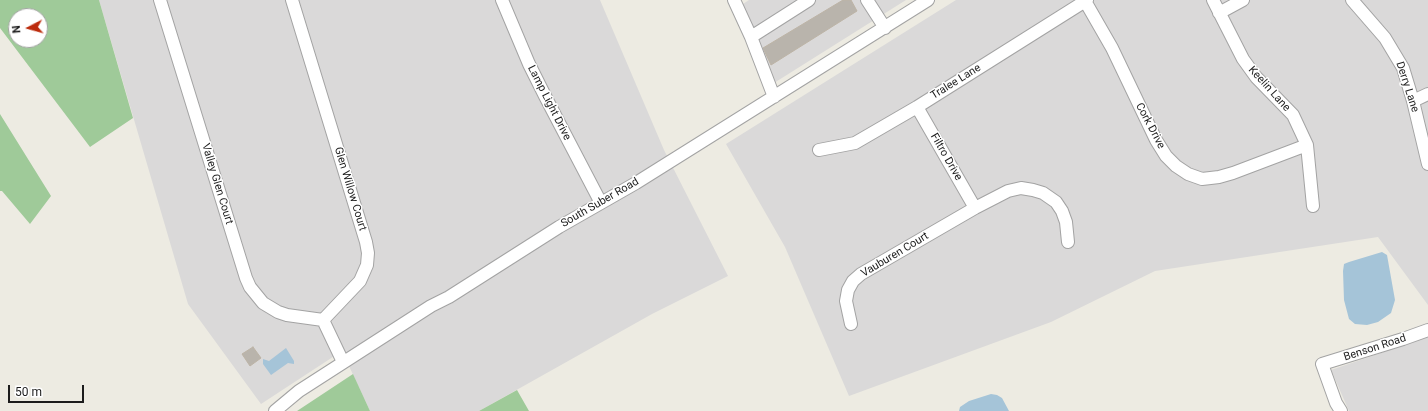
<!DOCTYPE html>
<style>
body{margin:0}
#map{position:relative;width:1428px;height:411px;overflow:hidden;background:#edebe2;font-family:Roboto,sans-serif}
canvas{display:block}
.north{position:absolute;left:8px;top:8px;width:40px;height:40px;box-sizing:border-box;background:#fff;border:1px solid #a4a4a4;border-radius:50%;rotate:264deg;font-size:11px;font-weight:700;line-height:16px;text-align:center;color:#1c1c1c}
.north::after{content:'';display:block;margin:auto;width:14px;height:18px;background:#bc2b0c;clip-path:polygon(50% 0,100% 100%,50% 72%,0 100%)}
.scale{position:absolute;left:8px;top:385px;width:76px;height:18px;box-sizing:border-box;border:2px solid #1c1c1c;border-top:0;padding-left:5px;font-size:12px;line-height:14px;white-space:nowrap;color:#1c1c1c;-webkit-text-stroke:3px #fff;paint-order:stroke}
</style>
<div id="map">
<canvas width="1428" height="411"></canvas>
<div class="north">N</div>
<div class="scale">50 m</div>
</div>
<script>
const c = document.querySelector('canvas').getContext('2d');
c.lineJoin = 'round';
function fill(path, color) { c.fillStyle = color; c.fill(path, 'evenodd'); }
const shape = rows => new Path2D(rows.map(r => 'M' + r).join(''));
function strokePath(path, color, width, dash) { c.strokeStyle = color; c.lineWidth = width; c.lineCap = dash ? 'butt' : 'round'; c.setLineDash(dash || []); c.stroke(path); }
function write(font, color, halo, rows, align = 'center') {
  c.font = font + ' Roboto,sans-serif'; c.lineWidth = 3; c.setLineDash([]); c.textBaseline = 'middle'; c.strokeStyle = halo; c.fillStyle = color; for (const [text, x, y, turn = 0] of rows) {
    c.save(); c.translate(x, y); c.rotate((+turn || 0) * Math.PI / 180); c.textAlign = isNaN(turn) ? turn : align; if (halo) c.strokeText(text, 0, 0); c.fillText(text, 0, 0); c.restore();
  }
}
const residential = shape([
 [99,0,600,0,664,150,728,276,652,314,479,411,370,411,342,351,261,404,188,304],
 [749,0,906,0,774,83,743,4],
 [956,0,1428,0,1428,305,1378,237,1155,271,1051,322,849,396,785,247,726,144],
 [1428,337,1428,411,1349,411,1331,370]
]);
const forest = shape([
 [0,0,99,0,133,118,90,147,0,28],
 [16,16,40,16,40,40,16,40],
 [0,114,51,196,30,224,2,191,0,191],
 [353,374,370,411,297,411],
 [517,390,529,411,479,411]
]);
const water = shape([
 [1382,252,1387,255,1395,300,1391,313,1378,322,1367,325,1355,324,1349,319,1344,300,1343,271,1344,264,1349,262],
 [286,348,294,361,294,364,288,363,271,375,263,364,263,359,269,361],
 [991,394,997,395,1002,398,1009,411,959,411,960,407,969,401]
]);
const building = shape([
 [843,0,851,0,857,11,771,65,763,48,843,0],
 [253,347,261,358,250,366,242,354,253,347]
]);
const minor = shape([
 [160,0,246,278,250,287,263,303,278,312,287,315,323,320],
 [292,0,366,242,368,253,367,265,360,281,323,320,343,362],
 [502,0,529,64,545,96,601,203],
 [734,0,751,37,774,97],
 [867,0,885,28],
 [1213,0,1243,59,1256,77,1293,115,1307,145,1313,206],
 [1352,0,1385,38,1403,68,1413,101,1428,164],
 [1085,1,1112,48,1156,140,1166,156,1176,166,1188,174,1202,179,1219,177,1233,173,1307,145],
 [1219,13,1243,0],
 [751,37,809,0],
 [1413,101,1428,94],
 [917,107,975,208],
 [819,150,855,143,917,107,1087,0],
 [851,324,846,301,848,290,853,281,861,274,975,208,1008,191,1021,188,1033,190,1043,193,1056,202,1062,211,1066,222,1068,242],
 [275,411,299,391,431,306,449,297,559,227,636,183,928,0],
 [1341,411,1336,403,1322,364,1403,339,1428,330]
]);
const streetNames = [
 ["Tralee Lane",956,82,-32],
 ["Derry Lane",1407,87,72],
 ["Keelin Lane",1269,89,48],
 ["Lamp Light Drive",549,103,63],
 ["Cork Drive",1150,126,62],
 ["Filtro Drive",946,157,60],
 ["Valley Glen Court",217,184,73],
 ["Glen Willow Court",350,189,73],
 ["South Suber Road",600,203,-30],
 ["Vauburen Court",895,255,-31],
 ["Benson Road",1375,348,-18]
];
fill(residential, '#dad9d9');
fill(forest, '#9fca99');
fill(water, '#a5c4d8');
fill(building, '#b9b4ac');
strokePath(building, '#bdb4a6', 1);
strokePath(minor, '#a3a3a3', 14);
strokePath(minor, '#fff', 12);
write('11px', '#1c1c1c', '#fff', streetNames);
</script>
